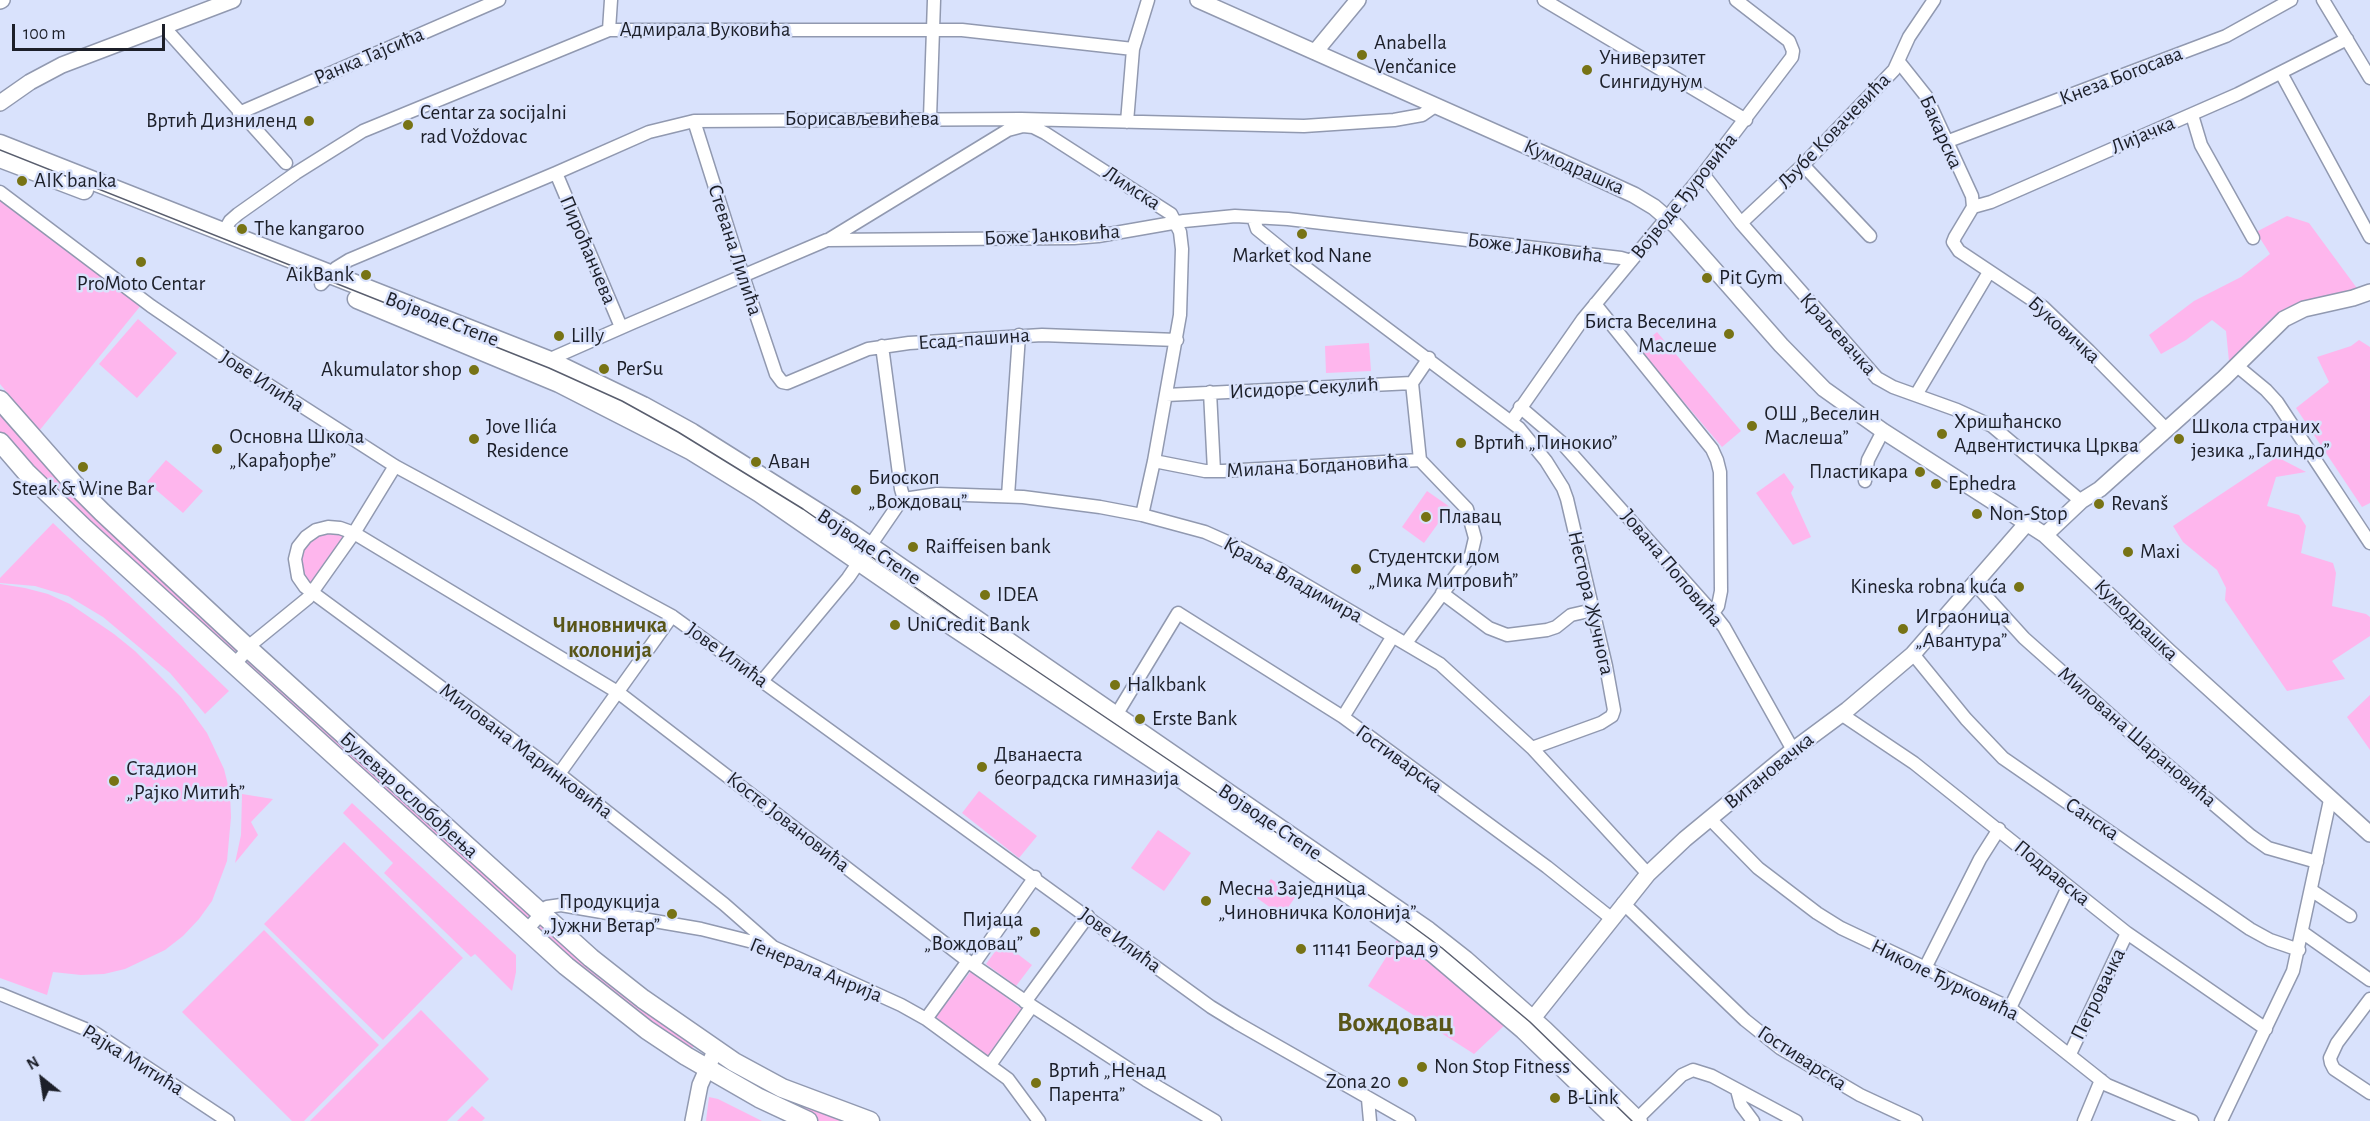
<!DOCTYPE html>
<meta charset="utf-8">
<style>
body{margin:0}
#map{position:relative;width:2370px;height:1121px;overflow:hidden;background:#d9e2fc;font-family:"Alegreya Sans",sans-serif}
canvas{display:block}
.north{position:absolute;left:12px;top:1049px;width:60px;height:60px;-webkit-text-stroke:4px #d9e2fc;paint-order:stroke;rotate:330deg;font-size:16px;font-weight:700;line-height:24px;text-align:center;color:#1c1f29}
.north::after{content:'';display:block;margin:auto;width:21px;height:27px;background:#1c1f29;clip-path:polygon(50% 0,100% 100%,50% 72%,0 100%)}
.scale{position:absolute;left:12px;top:24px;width:153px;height:27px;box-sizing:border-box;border:3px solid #1c1f29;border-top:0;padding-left:8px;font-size:18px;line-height:21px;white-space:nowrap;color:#1c1f29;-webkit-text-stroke:4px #d9e2fc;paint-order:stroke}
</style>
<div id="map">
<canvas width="2370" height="1121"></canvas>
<div class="north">N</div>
<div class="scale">100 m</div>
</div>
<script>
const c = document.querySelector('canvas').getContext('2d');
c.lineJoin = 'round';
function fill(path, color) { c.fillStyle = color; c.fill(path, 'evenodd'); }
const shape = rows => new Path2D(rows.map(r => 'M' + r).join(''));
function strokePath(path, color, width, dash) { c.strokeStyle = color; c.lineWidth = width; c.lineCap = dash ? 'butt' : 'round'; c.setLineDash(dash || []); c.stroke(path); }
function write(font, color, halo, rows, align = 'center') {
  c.font = font + ' "Alegreya Sans",sans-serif'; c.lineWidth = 5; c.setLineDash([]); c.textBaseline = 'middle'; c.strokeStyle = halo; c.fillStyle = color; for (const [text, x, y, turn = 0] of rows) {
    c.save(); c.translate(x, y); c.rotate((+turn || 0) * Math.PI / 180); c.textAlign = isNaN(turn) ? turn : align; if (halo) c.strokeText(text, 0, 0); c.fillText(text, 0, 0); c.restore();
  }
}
const green = shape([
 [0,198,142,304,39,431,0,384],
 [2287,216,2309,223,2359,291,2305,301,2286,308,2272,318,2229,361,2226,331,2212,320,2186,340,2161,354,2149,335,2194,301,2241,277,2270,254,2256,232],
 [138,319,177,353,137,398,99,364],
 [1657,332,1741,431,1722,447,1638,348],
 [2359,340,2370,347,2370,503,2362,507,2296,408,2329,382,2317,357,2351,346],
 [1369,343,1371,371,1326,373,1325,346],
 [0,409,62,483,58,489,53,489,48,486,0,433],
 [2277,457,2306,472,2276,477,2267,506,2299,515,2306,526,2301,553,2333,563,2336,573,2332,606,2366,614,2370,617,2370,636,2332,661,2345,679,2287,691,2225,600,2226,588,2217,570,2183,542,2173,526],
 [166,460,203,491,183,513,147,482],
 [1784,473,1794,487,1791,493,1811,537,1793,545,1756,493],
 [1427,491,1450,507,1424,543,1402,527],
 [74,493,239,647,236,651,233,654,67,501,68,497],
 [53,523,229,691,205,714,170,673,103,617,68,596,35,586,0,583,0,578],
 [332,531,347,536,311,586,304,578,298,558,308,539],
 [0,584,25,588,48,594,70,604,114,634,135,651,181,697,207,733,224,769,230,793,231,817,227,861,212,901,199,919,183,936,165,950,125,969,104,974,81,975,53,972,47,995,0,978],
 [248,658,532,914,530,918,526,921,245,667,245,661],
 [2370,695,2370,750,2347,717],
 [979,791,1037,836,1019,858,962,813],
 [242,794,273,799,251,822,258,835,235,863,241,835],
 [352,803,516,955,516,972,512,991,475,954,471,957,384,873,393,863,343,813],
 [1158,830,1191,853,1164,891,1131,868],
 [344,842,463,958,383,1040,264,924],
 [1271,879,1296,896,1282,916,1257,898],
 [541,924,694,1044,692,1051,668,1039,538,931],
 [264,930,379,1045,304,1121,292,1121,182,1012],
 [1397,940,1416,953,1507,1023,1474,1054,1368,986],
 [1002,942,1032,965,1016,986,986,964],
 [971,971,1022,1009,988,1057,936,1017],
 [421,1010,489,1079,447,1121,310,1121],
 [718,1063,721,1063,849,1121,817,1121,801,1114,716,1066],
 [709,1097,718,1099,762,1121,706,1121],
 [472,1106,485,1118,482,1121,457,1121]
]);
const minor = shape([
 [1544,0,1746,120],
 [2323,0,2370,78],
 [163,26,286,163],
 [609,30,611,0],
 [1899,62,1926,96,1972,196,1973,207],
 [2281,73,2370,237],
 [239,113,499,0],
 [2192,115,2201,145,2253,238],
 [930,118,934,0],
 [694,121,743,276,776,374,782,382,787,383,868,349,909,343,1042,335,1177,340],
 [1127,122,1133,49,1148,0],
 [1946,142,2226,36,2291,0],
 [1803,165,1870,236],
 [556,173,621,327],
 [1703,174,1741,223,1877,378,1893,387,1957,410,1992,426,2081,501],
 [0,192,151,306,230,360,395,466,672,616,1211,1007,1237,1023,1409,1121],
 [1973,207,1991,202,2238,94,2347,39],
 [1973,207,1955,237,1953,242,1959,251,2043,307,2089,351,2166,429],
 [1253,217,1257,229,1289,255,1519,428,1546,461,1563,488,1567,499,1606,666,1614,710,1612,716,1601,723,1532,748],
 [1741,223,1803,165,1894,70,1909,37,1934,0],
 [223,233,230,221,238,214,296,173,363,131,609,30,962,30,1133,49],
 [828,240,1008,130,1023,126,1033,127,1045,133,1171,214,1180,232,1182,249,1180,315,1154,461,1142,515],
 [321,284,336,268,349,260,556,173,649,132,694,121,1021,119,1304,126,1394,120,1422,115,1435,106],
 [1595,304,1712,449,1717,460,1720,472,1721,591,1718,606,1713,613],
 [882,346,901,489,904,499],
 [546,363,548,360,632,323,827,240,1074,238,1098,236,1184,221,1235,216,1288,219,1621,258,1631,261],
 [2237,366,2266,390,2277,402,2370,543],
 [1412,383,1429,358],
 [1210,392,1214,471],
 [1166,395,1412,383],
 [1916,395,1989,272],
 [1520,407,1561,442,1713,613,1724,627,1793,750],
 [1511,422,1583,319,1703,174,1792,57,1793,51,1789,41,1736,0],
 [1154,461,1205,471,1223,471,1420,460],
 [1865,481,1868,460,1883,431],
 [1008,496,1019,335],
 [1975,584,2024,638,2152,752,2251,836,2268,848,2317,862],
 [1442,593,1489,628,1507,635,1547,630,1556,627,1571,615,1593,610],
 [1406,643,1471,555,1475,538,1467,509,1420,460,1412,383],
 [1913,654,1966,719,2003,758,2250,929,2270,940,2299,950],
 [234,665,254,642,308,598,354,533,395,466],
 [763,680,848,578,898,505,904,499,937,494,1023,497,1100,507,1142,515,1205,532,1232,544,1277,568,1440,664,1532,748,1648,874],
 [1841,714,1914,763,2127,933,2266,1029],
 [1115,717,1178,613,1343,717,1547,867,1611,918],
 [1343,717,1393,636],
 [559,774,672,616],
 [1710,819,1758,868,1817,913,1841,928,2010,1008,2107,1085,2192,1121],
 [2311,890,2350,916],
 [1623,903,1745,1020,1780,1048,1860,1095,1916,1121],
 [526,931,547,907,561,905,701,929,773,947,901,1005,926,1019,1008,1079,1039,1121],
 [2302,932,2370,980],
 [773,947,724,904,559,774,305,587,298,577,295,559,298,547,306,537,316,530,328,527,340,528,354,533,619,693,973,965,1032,1006,1146,1080,1215,1121],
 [973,965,1035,877],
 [1925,968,1980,859,1999,829],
 [0,994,95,1033,228,1121],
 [2370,999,2337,1043,2330,1058,2331,1063,2334,1069,2370,1093],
 [1025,1002,1088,916],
 [2010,1008,2068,887],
 [926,1019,968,961],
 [2070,1054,2127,933],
 [990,1065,1032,1006],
 [1737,1090,1741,1105,1753,1121],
 [1368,1099,1370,1121],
 [1637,1119,1682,1075,1693,1070,1712,1076,1796,1121],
 [2084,1121,2101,1080],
 [2221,1121,2293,971,2330,800]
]);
const tertiary = shape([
 [1198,0,1560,161,1634,195,1654,207,1676,226,1781,345,1824,389,1883,431,2045,535,2168,651,2370,834],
 [0,1,2,0],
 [1315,52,1358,0],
 [0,103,30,82,62,65,233,0],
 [2045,535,2081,501,2100,489,2224,378,2284,319,2304,309,2353,298,2370,292],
 [1526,1027,1648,874,1685,839,1793,750,1847,710,1913,654,2027,523],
 [693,1121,700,1085,715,1051]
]);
const secondary = shape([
 [0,144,548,360,643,406,692,433,846,530,1428,931,1465,960,1544,1030,1638,1121],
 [0,158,84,190],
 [357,299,559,383,692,451,760,493,954,627,1159,763,1432,952,1524,1030,1618,1121],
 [0,400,74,484,102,512,248,648,591,958,643,999,734,1062,782,1088,870,1121],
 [0,442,26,472,85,529,566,966,647,1030,686,1056,759,1098,808,1121]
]);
const tram = shape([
 [0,150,549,368,622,401,678,432,803,509,985,636,1385,906,1442,948,1530,1022,1632,1121]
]);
const markers = [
 [1362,55,6,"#777315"],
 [1587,70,6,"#777315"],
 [309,121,6,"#777315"],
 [408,125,6,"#777315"],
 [22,181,6,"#777315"],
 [242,229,6,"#777315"],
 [1302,234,6,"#777315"],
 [141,262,6,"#777315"],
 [366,275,6,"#777315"],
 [1707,278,6,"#777315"],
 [1729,334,6,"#777315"],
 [559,336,6,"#777315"],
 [604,369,6,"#777315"],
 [474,370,6,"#777315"],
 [1752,426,6,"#777315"],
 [1942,434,6,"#777315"],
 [474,439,6,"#777315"],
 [2179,439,6,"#777315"],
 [1461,443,6,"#777315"],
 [217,449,6,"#777315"],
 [756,462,6,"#777315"],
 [83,467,6,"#777315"],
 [1920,472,6,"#777315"],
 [1936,484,6,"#777315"],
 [856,490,6,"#777315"],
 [2099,504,6,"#777315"],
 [1977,514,6,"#777315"],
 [1426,517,6,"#777315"],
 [913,547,6,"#777315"],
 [2128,552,6,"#777315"],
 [1356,569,6,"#777315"],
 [2019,587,6,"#777315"],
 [985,595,6,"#777315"],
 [895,625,6,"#777315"],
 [1903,629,6,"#777315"],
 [1115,685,6,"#777315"],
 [1140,719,6,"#777315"],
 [982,767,6,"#777315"],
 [114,781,6,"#777315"],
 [1206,901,6,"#777315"],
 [672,914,6,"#777315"],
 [1035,932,6,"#777315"],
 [1301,949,6,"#777315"],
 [1422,1067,6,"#777315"],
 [1403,1082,6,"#777315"],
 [1036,1083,6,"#777315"],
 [1555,1098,6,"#777315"]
];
const streetNames = [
 ["Адмирала Вуковића",705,30],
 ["Ранка Тајсића",369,56,-23],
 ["Кнеза Богосава",2121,76,-21],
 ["Борисављевићева",862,119],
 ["Љубе Ковачевића",1834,131,-46],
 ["Бакарска",1941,132,66],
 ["Лијачка",2143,135,-23],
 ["Кумодрашка",1574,167,24],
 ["Лимска",1132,188,33],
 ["Војводе Ђуровића",1684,196,-51],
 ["Боже Јанковића",1052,235,-3],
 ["Боже Јанковића",1535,248,7],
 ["Пироћанчева",588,250,67],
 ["Стевана Лилића",735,250,72],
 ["Војводе Степе",442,319,21],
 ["Буковичка",2064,330,42],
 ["Краљевачка",1838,334,48],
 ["Есад-пашина",974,339,-4],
 ["Јове Илића",262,381,33],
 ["Исидоре Секулић",1304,388,-3],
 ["Милана Богдановића",1317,466,-3],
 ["Војводе Степе",869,547,34],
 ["Јована Поповића",1672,568,50],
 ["Краља Владимира",1293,580,29],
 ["Нестора Жучнога",1591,603,77],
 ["Кумодрашка",2136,620,44],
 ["Јове Илића",727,655,36],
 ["Милована Шарановића",2137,737,41],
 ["Милована Маринковића",526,751,37],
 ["Гостиварска",1399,759,36],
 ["Витановачка",1769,771,-39],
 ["Булевар ослобођења",409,795,42],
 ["Санска",2092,819,34],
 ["Косте Јовановића",788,822,38],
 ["Војводе Степе",1270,822,34],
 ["Подравска",2052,873,39],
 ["Јове Илића",1120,940,36],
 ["Генерала Анрија",816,970,22],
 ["Николе Ђурковића",1945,980,26],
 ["Петровачка",2098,994,-64],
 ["Гостиварска",1802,1058,33],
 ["Рајка Митића",133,1060,32]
];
const poiNames = [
 ["Anabella",1374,43],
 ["Venčanice",1374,67],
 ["Универзитет",1599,58],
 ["Сингидунум",1599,82],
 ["Centar za socijalni",420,113],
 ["rad Voždovac",420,137],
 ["Вртић Дизниленд",297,121,"right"],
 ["AIK banka",34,181],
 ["The kangaroo",254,229],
 ["Market kod Nane",1302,256,"center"],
 ["AikBank",354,275,"right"],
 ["Pit Gym",1719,278],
 ["ProMoto Centar",141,284,"center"],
 ["Биста Веселина",1717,322,"right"],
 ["Маслеше",1717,346,"right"],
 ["Lilly",571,336],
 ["PerSu",616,369],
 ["Akumulator shop",462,370,"right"],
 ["ОШ „Веселин",1764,414],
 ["Маслеша”",1764,438],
 ["Хришћанско",1954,422],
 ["Адвентистичка Црква",1954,446],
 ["Jove Ilića",486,427],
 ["Residence",486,451],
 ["Школа страних",2191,427],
 ["језика „Галиндо”",2191,451],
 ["Основна Школа",229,437],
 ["„Карађорђе”",229,461],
 ["Вртић „Пинокио”",1473,443],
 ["Аван",768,462],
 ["Пластикара",1908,472,"right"],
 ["Биоскоп",868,478],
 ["„Вождовац”",868,502],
 ["Ephedra",1948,484],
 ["Steak & Wine Bar",83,489,"center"],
 ["Revanš",2111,504],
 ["Non-Stop",1989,514],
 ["Плавац",1438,517],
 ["Raiffeisen bank",925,547],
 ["Maxi",2140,552],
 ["Студентски дом",1368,557],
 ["„Мика Митровић”",1368,581],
 ["Kineska robna kuća",2007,587,"right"],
 ["IDEA",997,595],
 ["Играоница",1915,617],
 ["„Авантура”",1915,641],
 ["UniCredit Bank",907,625],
 ["Halkbank",1127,685],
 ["Erste Bank",1152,719],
 ["Дванаеста",994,755],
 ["београдска гимназија",994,779],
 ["Стадион",126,769],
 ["„Рајко Митић”",126,793],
 ["Месна Заједница",1218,889],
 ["„Чиновничка Колонија”",1218,913],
 ["Продукција",660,902,"right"],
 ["„Јужни Ветар”",660,926,"right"],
 ["Пијаца",1023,920,"right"],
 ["„Вождовац”",1023,944,"right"],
 ["11141 Београд 9",1313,949],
 ["Non Stop Fitness",1434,1067],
 ["Вртић „Ненад",1048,1071],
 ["Парента”",1048,1095],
 ["Zona 20",1391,1082,"right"],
 ["B-Link",1567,1098]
];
const neighbourhoodNames = [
 ["Чиновничка",610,625],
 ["колонија",610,650]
];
const districtNames = [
 ["Вождовац",1395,1023]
];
fill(green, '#feb6ed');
strokePath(minor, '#9199b0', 15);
strokePath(tertiary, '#9199b0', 18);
strokePath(secondary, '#9199b0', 21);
strokePath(minor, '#fff', 12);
strokePath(tertiary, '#fff', 15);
strokePath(secondary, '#fff', 18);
strokePath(tram, '#595e6e', 1.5);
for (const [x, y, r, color] of markers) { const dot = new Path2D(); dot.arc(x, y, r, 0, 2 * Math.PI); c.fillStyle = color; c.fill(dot); strokePath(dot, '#d9e2fc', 2); }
write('21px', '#1c1f29', '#d9e2fc', streetNames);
write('21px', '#1c1f29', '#d9e2fc', poiNames, 'left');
write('bold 22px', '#595619', '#d9e2fc', neighbourhoodNames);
write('bold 27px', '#595619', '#d9e2fc', districtNames);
</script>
